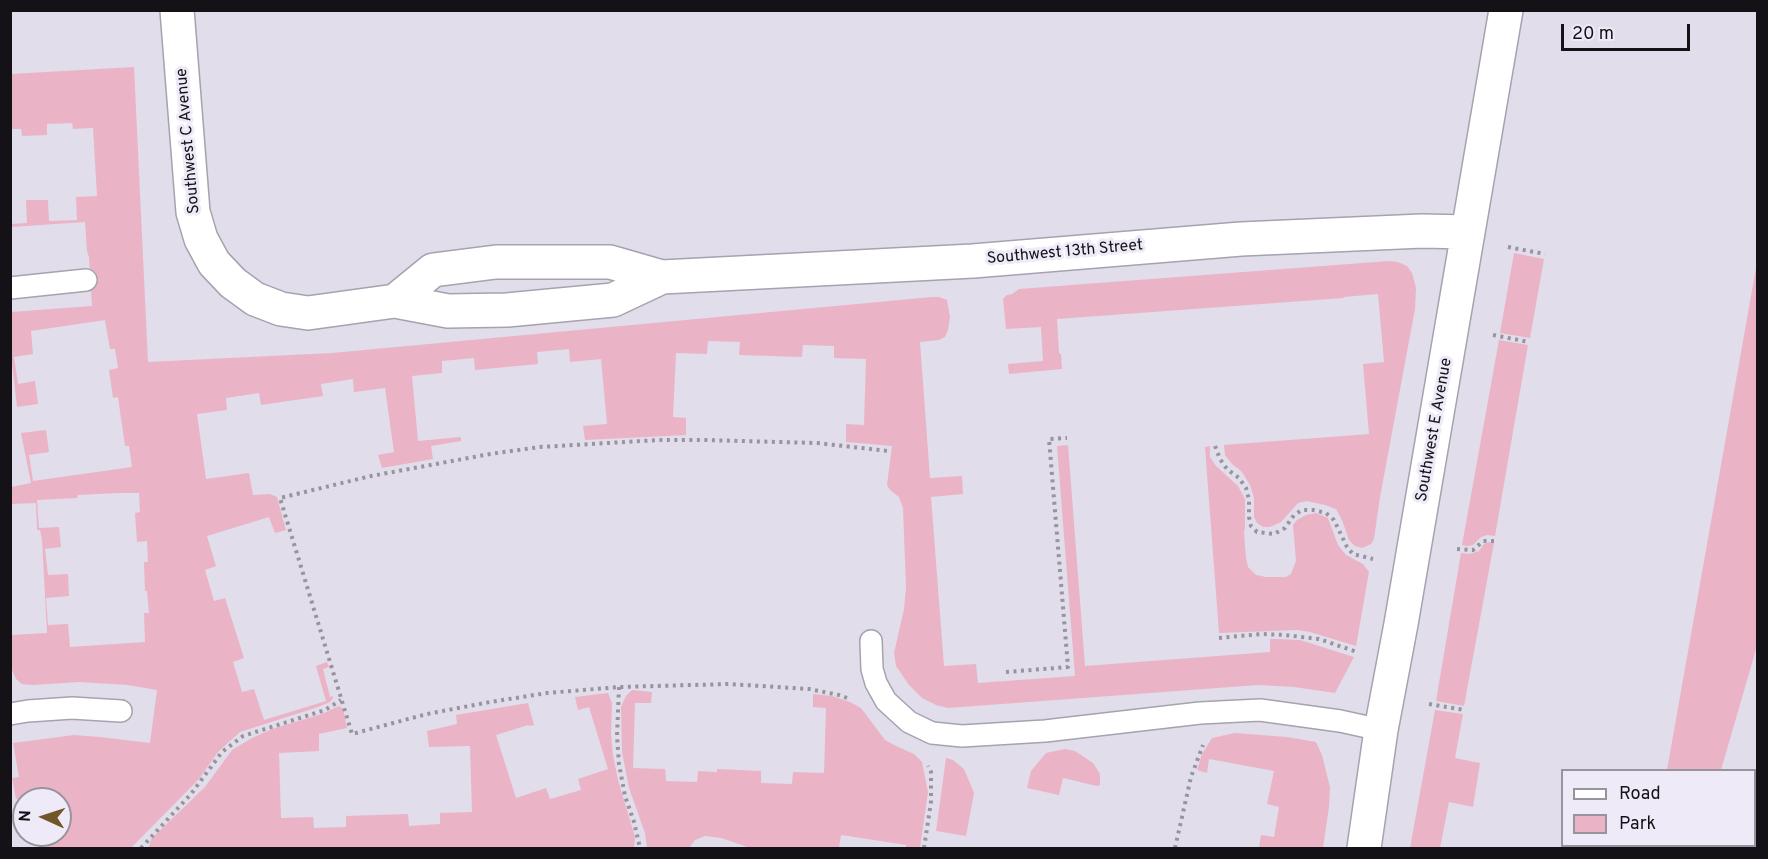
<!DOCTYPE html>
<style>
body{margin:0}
#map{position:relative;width:1768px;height:859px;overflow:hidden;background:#e1ddea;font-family:Overpass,sans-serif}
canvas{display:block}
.frame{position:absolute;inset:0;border:12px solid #141216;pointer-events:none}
.legend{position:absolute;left:1561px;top:769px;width:195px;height:78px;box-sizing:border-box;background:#efeaf7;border:2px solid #97949d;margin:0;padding:8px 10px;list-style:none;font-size:18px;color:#141216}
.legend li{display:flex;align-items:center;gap:12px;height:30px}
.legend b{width:30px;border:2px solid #97949d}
.north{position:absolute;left:12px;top:787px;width:60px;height:60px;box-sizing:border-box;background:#efeaf7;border:2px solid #97949d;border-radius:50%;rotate:273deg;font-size:16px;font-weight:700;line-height:24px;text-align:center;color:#141216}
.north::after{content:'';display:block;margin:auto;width:21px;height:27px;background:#715628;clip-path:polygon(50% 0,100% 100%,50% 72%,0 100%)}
.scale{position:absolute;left:1561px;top:24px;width:129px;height:27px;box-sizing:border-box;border:3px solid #141216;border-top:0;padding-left:8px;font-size:18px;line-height:21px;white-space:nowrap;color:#141216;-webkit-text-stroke:4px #efeaf7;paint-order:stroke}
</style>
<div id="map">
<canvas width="1768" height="859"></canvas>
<div class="frame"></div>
<ul class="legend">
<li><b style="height:8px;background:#fff"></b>Road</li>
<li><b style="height:16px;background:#eab4c6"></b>Park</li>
</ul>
<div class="north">N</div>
<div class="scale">20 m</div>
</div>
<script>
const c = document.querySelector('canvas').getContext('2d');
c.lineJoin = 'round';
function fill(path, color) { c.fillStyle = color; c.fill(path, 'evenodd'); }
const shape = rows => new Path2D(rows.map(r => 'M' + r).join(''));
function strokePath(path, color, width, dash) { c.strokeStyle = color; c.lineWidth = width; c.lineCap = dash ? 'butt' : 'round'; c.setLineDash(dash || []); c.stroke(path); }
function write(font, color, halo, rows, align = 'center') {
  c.font = font + ' Overpass,sans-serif'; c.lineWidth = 6; c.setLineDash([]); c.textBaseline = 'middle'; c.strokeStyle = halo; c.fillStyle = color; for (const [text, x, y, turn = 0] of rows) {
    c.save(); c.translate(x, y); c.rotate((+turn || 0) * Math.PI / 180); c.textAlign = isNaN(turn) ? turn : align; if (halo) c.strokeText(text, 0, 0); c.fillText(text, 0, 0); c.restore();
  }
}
const green = shape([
 [134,67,148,362,332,353,932,297,939,297,947,300,950,317,948,330,945,337,939,340,920,342,930,478,962,476,963,494,931,497,944,666,976,664,978,683,1075,676,1057,446,1068,445,1085,666,1270,652,1270,639,1278,639,1300,640,1354,657,1335,693,1294,687,1258,685,948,708,936,705,922,698,909,685,896,666,894,653,904,609,906,588,903,508,899,497,890,490,887,485,892,446,846,442,846,424,864,425,866,359,834,358,834,346,803,345,802,357,739,355,740,342,708,341,707,354,676,353,673,417,686,418,686,435,585,440,583,426,607,424,601,359,570,362,569,349,537,352,538,364,475,370,474,358,442,361,442,373,412,376,418,441,461,437,461,441,431,446,433,459,382,468,378,455,394,452,385,388,354,392,353,379,321,384,323,396,261,405,259,393,226,398,227,410,197,414,206,479,249,473,253,495,270,494,277,497,286,530,275,533,269,517,207,536,216,566,205,570,214,601,225,598,244,658,233,662,242,692,254,689,264,720,326,701,316,666,327,662,329,667,323,669,330,697,333,696,333,698,330,702,315,708,240,732,218,752,199,779,131,848,47,848,45,835,60,835,60,799,38,799,37,795,16,799,12,778,19,777,13,743,74,735,100,737,150,743,157,690,128,685,79,682,33,685,22,684,16,679,11,668,12,635,47,633,42,540,40,530,37,530,36,503,11,504,11,487,31,483,21,433,46,430,49,452,29,455,33,481,132,467,129,446,125,446,118,397,113,398,109,370,118,368,115,349,110,349,105,320,31,331,33,354,14,357,18,384,35,381,38,404,17,407,11,354,11,312,92,306,89,257,87,251,85,222,11,227,11,224,27,223,26,200,48,200,49,221,77,220,76,197,97,196,93,128,73,129,72,123,47,124,47,135,22,136,21,129,11,129,11,74],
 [117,493,139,493,140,512,135,513,137,542,147,541,148,562,144,562,145,591,147,591,149,613,144,613,145,642,70,647,68,624,48,625,46,598,69,596,68,574,48,575,45,549,61,547,59,527,39,528,37,500,77,498,78,495],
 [1514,253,1544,259,1530,338,1500,333],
 [1389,261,1398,262,1407,266,1412,273,1416,288,1415,309,1380,497,1374,539,1371,544,1362,548,1355,546,1349,540,1342,520,1336,509,1325,505,1307,501,1298,503,1281,522,1270,527,1263,527,1257,523,1254,517,1254,498,1250,485,1242,472,1232,464,1225,455,1224,445,1369,434,1363,364,1384,362,1378,294,1344,297,1344,298,1057,319,1059,353,1061,354,1062,369,1009,374,1008,364,1043,361,1041,327,1006,329,1003,299,1007,295,1012,294,1019,289],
 [1757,262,1757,646,1721,770,1667,770],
 [1499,340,1528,345,1495,536,1487,535,1481,537,1473,545,1467,546,1462,545],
 [1210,446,1210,457,1216,466,1238,486,1245,499,1245,527,1244,532,1246,558,1248,567,1256,575,1266,577,1286,577,1291,574,1296,561,1293,525,1297,520,1306,515,1316,513,1328,518,1338,545,1346,555,1363,564,1369,572,1356,646,1310,632,1297,630,1219,633,1205,447],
 [1489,542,1494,543,1464,706,1436,701,1461,553,1469,554,1479,551,1484,544],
 [632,690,652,692,651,703,635,703,633,768,665,769,666,781,697,782,698,771,717,772,717,769,761,771,761,783,792,784,793,772,824,773,826,708,813,707,813,694,832,696,850,702,861,708,885,740,896,746,914,754,922,762,928,792,920,848,906,848,906,845,841,835,839,848,750,848,721,838,705,836,695,840,689,848,647,848,645,833,629,788,622,752,621,707,626,696],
 [608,693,612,703,611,734,613,755,618,780,635,837,634,848,149,847,151,839,205,787,232,750,252,738,272,729,322,714,339,706,343,709,347,728,319,734,319,751,279,753,281,818,313,817,314,828,346,827,346,816,408,814,409,826,440,824,440,813,472,812,470,746,429,747,427,731,457,724,456,715,528,703,534,725,530,726,528,725,496,735,516,798,546,788,550,799,581,790,578,779,608,769,589,707,578,710,575,697],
 [1435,710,1463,714,1455,758,1480,763,1473,807,1449,802,1440,848,1410,848],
 [1235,733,1287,737,1316,742,1322,755,1330,787,1329,807,1323,848,1259,848,1261,835,1274,837,1279,807,1267,804,1274,771,1209,759,1207,773,1197,770,1202,754,1212,738],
 [1065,749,1075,751,1093,763,1100,774,1100,785,1097,786,1063,778,1059,795,1027,788,1031,771,1046,753],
 [946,758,953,760,964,769,972,788,974,793,966,836,936,831],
 [1653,846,1702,846,1701,848,1653,848]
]);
const path = shape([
 [1508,247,1545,254],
 [1493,335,1529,342],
 [1215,446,1220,459,1227,469,1239,478,1246,488,1249,500,1249,517,1251,526,1257,532,1274,534,1285,528,1294,515,1302,510,1313,510,1326,513,1334,520,1347,547,1353,554,1373,559],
 [1457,549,1473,550,1483,541,1494,541],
 [1219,638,1261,634,1285,635,1319,639,1357,652],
 [1006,672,1068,667,1049,439,1067,438],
 [619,687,617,736,619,764,625,796,634,822,640,848],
 [847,698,839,695,809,689,729,684,619,687,547,693,490,702,427,714,352,734,280,498,371,476,490,454,540,447,659,440,704,440,817,443,888,451],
 [1429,704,1464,710],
 [141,848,191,794,222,752,243,736,325,710,341,700],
 [924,848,931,802,931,772,928,766],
 [1175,848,1191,777,1203,745]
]);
const service = shape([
 [10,288,86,280],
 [871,641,872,669,876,683,886,701,909,722,932,733,962,736,1045,731,1200,713,1260,710,1340,721,1381,730],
 [10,714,28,711,72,708,121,711]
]);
const minor = shape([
 [177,10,193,212,201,239,214,263,233,283,255,299,281,309,308,313,395,301,448,311,507,310,613,300,662,277],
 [395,301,433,270,496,262,610,262,662,277,973,261,1241,239,1422,231,1468,232],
 [1364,848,1381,730,1401,624,1506,10]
]);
const streetNames = [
 ["Southwest C Avenue",189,141,-95],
 ["Southwest 13th Street",1065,253,-5],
 ["Southwest E Avenue",1435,430,-80]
];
fill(green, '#eab4c6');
strokePath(service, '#a6a2ae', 24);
strokePath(minor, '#a6a2ae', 36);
strokePath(path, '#97949e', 4, [3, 4.5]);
strokePath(service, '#fff', 21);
strokePath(minor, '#fff', 33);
write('16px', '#141216', '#efeaf7', streetNames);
</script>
